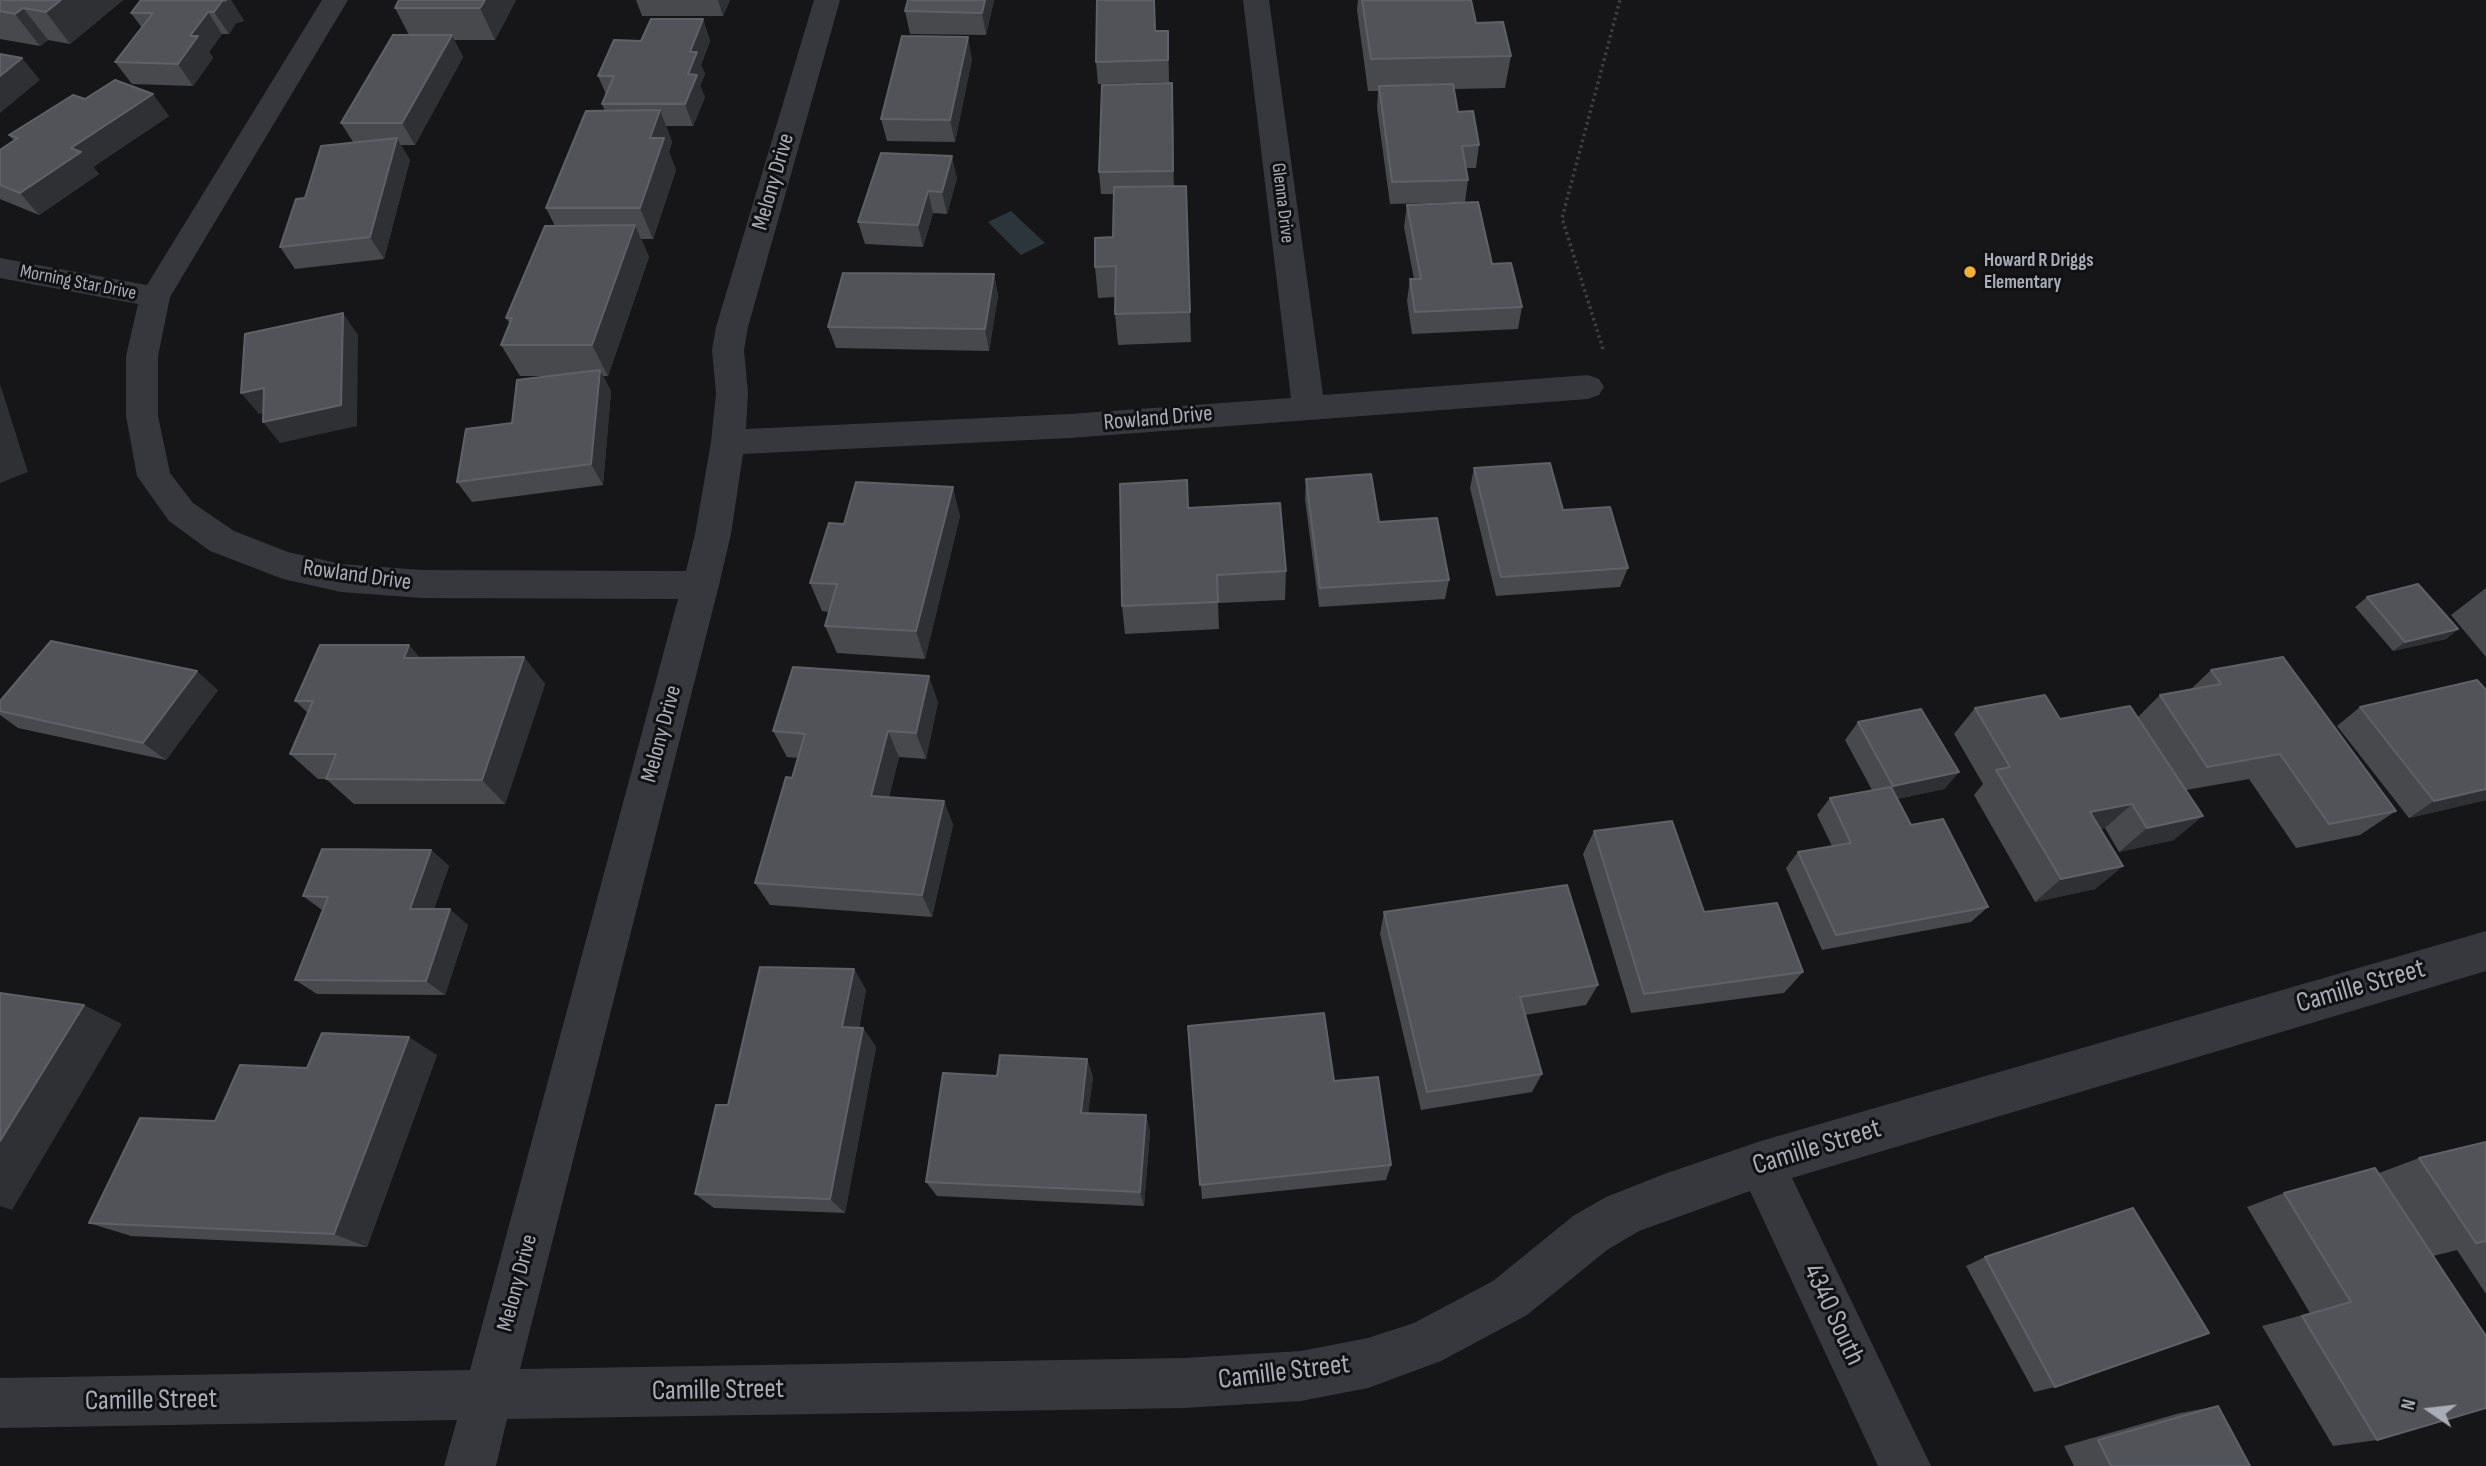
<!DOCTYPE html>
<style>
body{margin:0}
#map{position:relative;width:2486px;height:1466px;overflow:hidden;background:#161618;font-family:"Sofia Sans Condensed",sans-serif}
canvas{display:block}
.north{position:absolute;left:2395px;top:1375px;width:70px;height:70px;-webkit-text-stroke:5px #111113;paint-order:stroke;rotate:284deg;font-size:19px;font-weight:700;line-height:28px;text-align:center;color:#a8adb8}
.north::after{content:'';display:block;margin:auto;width:24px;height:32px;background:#a8adb8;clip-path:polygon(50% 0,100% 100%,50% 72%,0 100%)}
</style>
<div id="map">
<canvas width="2486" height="1466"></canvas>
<div class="north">N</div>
</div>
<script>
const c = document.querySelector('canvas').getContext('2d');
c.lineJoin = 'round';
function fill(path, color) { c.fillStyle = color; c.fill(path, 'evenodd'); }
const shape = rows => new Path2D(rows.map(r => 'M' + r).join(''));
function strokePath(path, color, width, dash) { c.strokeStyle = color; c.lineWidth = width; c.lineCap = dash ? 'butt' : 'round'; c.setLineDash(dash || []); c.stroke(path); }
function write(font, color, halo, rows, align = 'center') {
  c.font = font + ' "Sofia Sans Condensed",sans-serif'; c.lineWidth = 6; c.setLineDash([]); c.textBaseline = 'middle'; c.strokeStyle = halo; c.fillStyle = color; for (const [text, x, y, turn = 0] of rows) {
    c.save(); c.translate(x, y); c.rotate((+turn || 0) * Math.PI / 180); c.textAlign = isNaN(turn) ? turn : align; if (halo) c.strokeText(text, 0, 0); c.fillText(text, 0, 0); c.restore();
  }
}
const water = shape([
 [1011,211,1045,243,1021,255,988,222]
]);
const path = shape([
 [1603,349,1562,218,1620,0]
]);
const minor = shape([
 [322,0,348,0,170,297,158,356,158,416,170,473,193,503,234,531,288,552,341,564,422,570,686,571,695,534,711,442,716,393,712,350,716,327,814,0,840,0,748,327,744,350,748,393,746,429,1070,414,1291,398,1243,0,1269,0,1323,395,1588,375,1599,379,1604,387,1599,395,1588,399,1070,438,743,454,731,534,719,585,520,1369,1184,1358,1301,1351,1368,1338,1414,1323,1493,1281,1573,1216,1606,1197,1667,1173,1761,1141,2486,931,2486,971,1792,1178,1931,1466,1878,1466,1750,1191,1639,1231,1607,1250,1527,1315,1441,1361,1368,1388,1301,1401,1184,1408,507,1419,496,1466,444,1466,457,1420,0,1428,0,1378,470,1370,678,599,422,598,341,592,283,579,210,551,169,521,137,476,126,416,126,356,138,304,0,278,0,258,147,285,322,0]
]);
const wall = shape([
 [0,0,123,0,70,44,48,40,40,46,0,39],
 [141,0,231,0,244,21,236,23,229,34,222,34,209,52,213,58,193,86,132,84,115,62,142,28,131,13],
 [516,0,495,40,454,40,463,57,415,145,401,145,410,160,384,259,295,269,280,247,305,198,353,142,341,123,409,35,395,8],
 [636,0,730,0,723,16,642,16],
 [994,0,986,35,910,34,905,11],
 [1358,0,1471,0,1476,23,1511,56,1505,88,1454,89,1458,112,1479,145,1476,168,1466,168,1468,180,1465,202,1390,204,1377,108,1378,91,1368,91,1357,10],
 [703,19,710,41,701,65,705,74,700,86,705,97,693,126,666,126,672,142,669,152,676,170,653,239,641,239,649,257,608,376,603,376,611,391,603,485,472,502,457,482,512,423,551,376,520,376,501,345,510,324,506,318,555,226,546,208,605,111,602,104,606,94,598,76,641,41],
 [1155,31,1168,31,1169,82,1098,84,1096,62],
 [972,59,955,142,887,141,881,119],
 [85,99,169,116,93,167,99,174,39,215,0,199,0,150,14,141,9,135],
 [1173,105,1174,186,1186,186,1191,342,1118,345,1115,314,1115,297,1098,298,1095,267,1113,237,1113,194,1101,194,1099,172],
 [957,178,947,214,933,213,923,247,865,244,858,222],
 [1407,205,1492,264,1522,307,1518,329,1412,334,1407,301,1410,279,1414,279,1404,227],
 [994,274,998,296,989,351,836,348,828,327],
 [1474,468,1563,510,1628,568,1620,587,1496,596,1470,488],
 [1306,479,1379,522,1449,580,1445,599,1319,607,1305,499],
 [1189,508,1286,571,1285,600,1218,603,1219,629,1125,634,1122,606],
 [960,516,925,659,837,653,825,626,829,612,822,611,810,583,844,524],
 [2486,588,2486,657,2451,615],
 [2367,597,2458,629,2446,639,2393,651,2355,607],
 [409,645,420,658,524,657,545,684,505,804,354,804,326,779,318,779,290,754,308,713,295,701],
 [2211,670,2396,811,2360,835,2296,848,2249,779,2186,790,2174,840,2119,852,2105,828,2100,829,2123,866,2095,889,2035,902,1974,795,1983,784,1954,734,1975,708,2060,719,2138,717,2160,695,2190,690],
 [218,690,166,760,18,728,0,715,0,701],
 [2486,690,2486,800,2409,818,2337,726,2360,707],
 [938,702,926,759,899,757,889,797,944,801,953,825,932,917,770,905,755,883,792,778,798,758,787,757,773,731],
 [1858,722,1959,772,1944,789,1897,799,1911,825,1988,907,1971,922,1822,950,1786,868,1798,852,1832,846,1817,815,1830,798,1872,790,1845,740],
 [1594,831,1704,912,1803,972,1784,993,1631,1013,1583,854],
 [431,850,449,866,434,909,468,925,445,995,317,994,295,980,322,910,303,896],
 [1384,912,1598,985,1586,1005,1525,1015,1542,1074,1532,1092,1421,1110,1380,934],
 [854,969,866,990,859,1028,863,1028,876,1047,845,1213,714,1208,695,1194,728,1105],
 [1188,1026,1334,1081,1391,1165,1386,1180,1202,1199],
 [437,1055,367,1247,131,1236,89,1223,215,1121,307,1068],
 [1087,1059,1093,1077,1088,1113,1146,1115,1150,1132,1144,1206,937,1196,926,1182,997,1076],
 [2486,1142,2486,1294,2457,1250,2433,1256,2377,1440,2333,1446,2262,1326,2310,1313,2247,1207,2284,1193,2379,1173,2419,1158],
 [1985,1257,2055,1387,2034,1392,1966,1266],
 [2218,1406,2250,1466,2074,1466,2064,1446,2180,1413]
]);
const shadedWall = shape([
 [61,0,123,0,70,44,46,12],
 [226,0,231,0,244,21,236,23,229,34,214,12,222,1],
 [485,0,516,0,495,40,480,8],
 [718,0,730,0,723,16],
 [985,0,994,0,986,35,982,13],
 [23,8,48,40,40,46,15,14],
 [208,12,222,34,209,52,213,58,193,86,178,64,190,36],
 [703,19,710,41,701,65,705,74,700,86,705,97,693,126,685,104,690,52],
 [452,35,463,57,415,145,402,123],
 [968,37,972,59,955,142,950,120],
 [22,58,40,80,0,113,0,76],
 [1172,83,1173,105,1174,193,1173,171],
 [153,94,169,116,93,167,99,174,39,215,20,193,71,148],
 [660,110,672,142,669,152,676,170,653,239,640,208,650,138],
 [397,138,410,160,384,259,370,237],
 [952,156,957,178,947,214,942,192],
 [928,191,933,213,923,247,918,225],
 [635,225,649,257,608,376,592,345],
 [994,274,998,296,989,351,985,329],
 [343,313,358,335,357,426,280,443,263,422],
 [600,370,611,391,603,485,591,464],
 [0,384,28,472,0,483],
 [264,388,281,409,259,414,241,393],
 [953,487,960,516,925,659,916,631],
 [2458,629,2446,639,2393,651,2405,642],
 [409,645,432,672,404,658],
 [524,657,545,684,505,804,482,780],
 [197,671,218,690,166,760,143,743],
 [929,676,938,702,926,759,916,733],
 [888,731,899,757,883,820,871,796],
 [1959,772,1944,789,1879,803,1893,786],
 [2486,789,2486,800,2409,818,2434,801],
 [944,801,953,825,932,917,922,895],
 [2132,804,2105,828,2064,836,2090,812],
 [2203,816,2174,840,2119,852,2147,828],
 [431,850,449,866,429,924,410,909],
 [2123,866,2095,889,2035,902,2061,879],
 [450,909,468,925,445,995,426,981],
 [854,969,866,990,855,1046,842,1027],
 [84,1005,122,1024,12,1210,0,1206,0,1141],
 [863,1028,876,1047,845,1213,830,1199],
 [409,1037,437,1055,367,1247,334,1234],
 [1087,1059,1093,1077,1086,1129,1081,1113],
 [1146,1115,1150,1132,1144,1206,1140,1192]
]);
const building = shape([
 [0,0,61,0,46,12,23,8,15,14,0,11,0,0],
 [141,0,226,0,222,1,214,12,208,12,190,36,198,36,178,64,115,62,153,13,131,13,141,0],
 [399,0,485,0,480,8,395,8,399,0],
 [908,0,985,0,982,13,905,11,908,0],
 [1097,0,1154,0,1155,31,1168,31,1168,60,1096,62,1097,0],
 [1362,0,1471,0,1476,23,1503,22,1511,56,1371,59,1362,0],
 [651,19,703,19,690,52,697,52,688,74,697,75,685,104,602,104,614,76,598,76,614,40,641,41,651,19],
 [393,35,452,35,402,123,341,123,393,35],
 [902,36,968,37,950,120,881,119,902,36],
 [0,54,22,58,0,76,0,54],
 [115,80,153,94,71,148,81,152,20,193,0,185,0,150,18,138,9,135,73,95,85,99,115,80],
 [1172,83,1173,171,1099,172,1102,85,1172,83],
 [1453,84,1458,112,1473,111,1479,145,1462,146,1468,180,1392,182,1379,86,1453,84],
 [660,110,650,138,664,138,640,208,546,208,586,111,660,110],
 [397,138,370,237,280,247,296,199,305,198,321,146,397,138],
 [881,153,952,156,942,192,928,191,918,225,858,222,881,153],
 [1186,186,1190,312,1115,314,1116,266,1095,267,1095,238,1113,237,1114,187,1186,186],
 [1478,202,1492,264,1511,263,1522,307,1415,312,1410,279,1421,279,1407,205,1478,202],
 [635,225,592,345,501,345,512,318,506,318,545,226,635,225],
 [843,273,994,274,985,329,828,327,843,273],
 [343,313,341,405,263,422,264,388,241,393,245,334,343,313],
 [600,370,591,464,457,482,466,429,512,423,517,380,600,370],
 [1550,463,1563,510,1610,507,1628,568,1501,577,1474,468,1550,463],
 [1371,474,1379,522,1437,518,1449,580,1320,588,1306,479,1371,474],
 [1187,480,1188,508,1280,503,1286,571,1217,575,1218,602,1122,606,1120,484,1187,480],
 [856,482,953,487,916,631,825,626,837,584,810,583,829,523,844,524,856,482],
 [2418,584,2458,629,2405,642,2367,597,2418,584],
 [51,641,197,671,143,743,0,711,0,701,51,641],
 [320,645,409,645,404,658,524,657,482,780,326,779,336,754,290,754,313,701,295,701,320,645],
 [2283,657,2396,811,2329,824,2280,754,2207,767,2160,695,2221,684,2211,670,2283,657],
 [793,667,929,676,916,733,888,731,871,796,944,801,922,895,755,883,786,777,792,778,805,734,773,731,793,667],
 [2477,680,2486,690,2486,789,2434,801,2360,707,2477,680],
 [2045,695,2060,719,2130,706,2203,816,2147,828,2132,804,2090,812,2123,866,2061,879,1996,770,2010,767,1975,708,2045,695],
 [1921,709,1959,772,1893,786,1858,722,1921,709],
 [1891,787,1911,825,1943,819,1988,907,1836,935,1798,852,1851,843,1830,798,1891,787],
 [1672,821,1704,912,1777,903,1803,972,1644,994,1594,831,1672,821],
 [322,849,431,850,410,909,450,909,426,981,295,980,328,897,303,896,322,849],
 [1567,885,1598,985,1520,997,1542,1074,1427,1092,1384,912,1567,885],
 [760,967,854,969,842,1027,863,1028,830,1199,695,1194,716,1105,728,1105,760,967],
 [0,993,84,1005,0,1141,0,993],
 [1324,1013,1334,1081,1378,1077,1391,1165,1200,1185,1188,1026,1324,1013],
 [322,1033,409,1037,334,1234,89,1223,140,1118,215,1121,240,1065,307,1068,322,1033],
 [1000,1055,1087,1059,1081,1113,1146,1115,1140,1192,926,1182,943,1073,997,1076,1000,1055],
 [2486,1142,2486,1241,2476,1243,2419,1158,2486,1142],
 [2375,1168,2486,1336,2486,1408,2377,1440,2302,1316,2351,1302,2284,1193,2375,1168],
 [2133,1208,2209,1333,2055,1387,1985,1257,2133,1208],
 [2218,1406,2250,1466,2111,1466,2098,1440,2218,1406]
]);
const markers = [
 [1970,272,7,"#f2b134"]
];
const farStreetnames = [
 ["Glenna Drive",1282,203,83],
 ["Morning Star Drive",78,283,11]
];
const farPoinames = [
 ["Howard R Driggs",1984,261],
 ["Elementary",1984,283]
];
const streetNames = [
 ["Melony Drive",774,182,-74],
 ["Rowland Drive",1158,419,-5],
 ["Rowland Drive",357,576,8],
 ["Melony Drive",662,734,-75],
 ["Melony Drive",518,1283,-75]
];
const nearStreetnames = [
 ["Camille Street",2361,987,-16],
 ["Camille Street",1817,1148,-17],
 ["4340 South",1833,1315,65],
 ["Camille Street",1284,1373,-7],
 ["Camille Street",718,1391,-1],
 ["Camille Street",151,1401,-1]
];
fill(water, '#2c353c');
strokePath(path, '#3d3f44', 3.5, [2.5, 3.5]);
fill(minor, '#37383d');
fill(wall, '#47494d');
fill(shadedWall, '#2f3033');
fill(building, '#525359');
strokePath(building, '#5f6168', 2);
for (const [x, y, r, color] of markers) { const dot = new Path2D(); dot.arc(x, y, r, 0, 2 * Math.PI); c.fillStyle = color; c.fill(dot); strokePath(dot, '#111113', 2.5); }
write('19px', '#a8adb8', '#111113', farStreetnames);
write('bold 19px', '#a8adb8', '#111113', farPoinames, 'left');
write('23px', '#a8adb8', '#111113', streetNames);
write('28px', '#a8adb8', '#111113', nearStreetnames);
</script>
